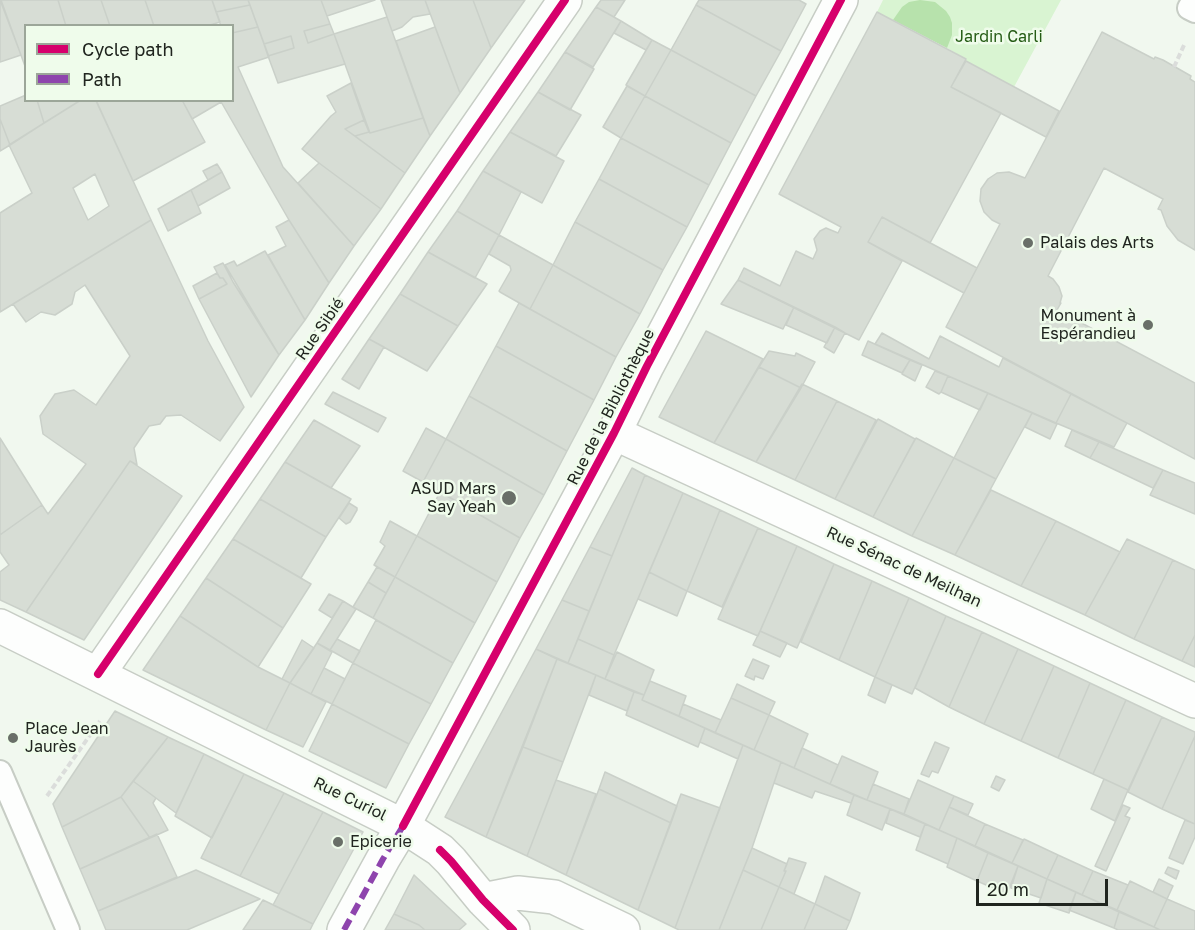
<!DOCTYPE html>
<meta charset="utf-8">
<style>
body{margin:0}
#map{position:relative;width:1195px;height:930px;overflow:hidden;background:#f1f8ef;font-family:"Golos Text",sans-serif}
canvas{display:block}
.legend{position:absolute;left:24px;top:24px;width:210px;height:78px;box-sizing:border-box;background:#effceb;border:2px solid #9ca699;margin:0;padding:8px 10px;list-style:none;font-size:18px;color:#20251f}
.legend li{display:flex;align-items:center;gap:12px;height:30px}
.legend b{width:30px;border:2px solid #9ca699}
.scale{position:absolute;left:976px;top:879px;width:132px;height:27px;box-sizing:border-box;border:3px solid #20251f;border-top:0;padding-left:8px;font-size:18px;line-height:21px;white-space:nowrap;color:#20251f;-webkit-text-stroke:4px #effceb;paint-order:stroke}
</style>
<div id="map">
<canvas width="1195" height="930"></canvas>
<ul class="legend">
<li><b style="height:8px;background:#d6006c"></b>Cycle path</li>
<li><b style="height:8px;background:#8e44ad"></b>Path</li>
</ul>
<div class="scale">20 m</div>
</div>
<script>
const c = document.querySelector('canvas').getContext('2d');
c.lineJoin = 'round';
function fill(path, color) { c.fillStyle = color; c.fill(path, 'evenodd'); }
const shape = rows => new Path2D(rows.map(r => 'M' + r).join(''));
function strokePath(path, color, width, dash) { c.strokeStyle = color; c.lineWidth = width; c.lineCap = dash ? 'butt' : 'round'; c.setLineDash(dash || []); c.stroke(path); }
function write(font, color, halo, rows, align = 'center') {
  c.font = font + ' "Golos Text",sans-serif'; c.lineWidth = 5; c.setLineDash([]); c.textBaseline = 'middle'; c.strokeStyle = halo; c.fillStyle = color; for (const [text, x, y, turn = 0] of rows) {
    c.save(); c.translate(x, y); c.rotate((+turn || 0) * Math.PI / 180); c.textAlign = isNaN(turn) ? turn : align; if (halo) c.strokeText(text, 0, 0); c.fillText(text, 0, 0); c.restore();
  }
}
const green = shape([
 [883,0,1061,0,1014,87,966,61,966,59,947,48,877,12]
]);
const water = shape([
 [920,0,935,2,946,11,950,17,952,23,952,35,947,48,893,20,902,7,909,2]
]);
const building = shape([
 [0,0,21,55,0,62,0,0],
 [1,0,58,0,66,26,26,26,26,69,1,0],
 [58,0,101,0,110,26,66,26,58,0],
 [101,0,145,0,154,26,110,26,101,0],
 [145,0,212,0,220,22,207,26,154,26,145,0],
 [212,0,248,0,250,5,216,12,212,0],
 [248,0,321,0,330,24,304,31,308,43,334,34,345,64,278,83,268,56,294,48,291,36,264,44,248,0],
 [321,0,375,0,327,16,321,0],
 [381,0,425,0,430,14,413,17,402,27,392,31,381,0],
 [425,0,473,0,491,48,460,93,425,0],
 [473,0,525,0,491,48,473,0],
 [601,0,625,0,614,17,596,7,601,0],
 [699,0,799,0,806,4,781,51,696,5,699,0],
 [250,5,258,27,232,33,232,26,221,26,216,12,250,5],
 [696,5,781,51,756,96,671,50,696,5],
 [596,7,621,21,593,67,565,52,596,7],
 [877,12,966,59,951,87,1001,113,930,243,882,217,868,242,902,261,859,340,738,280,744,268,780,286,796,251,813,259,817,250,814,239,820,231,826,228,838,233,841,227,779,194,877,12],
 [387,17,423,118,370,133,334,34,387,17],
 [621,21,652,40,646,50,614,33,621,21],
 [330,24,334,34,308,43,304,31,330,24],
 [258,27,269,57,238,67,283,167,354,246,329,283,289,220,220,100,232,100,232,33,258,27],
 [435,27,460,93,430,136,396,41,435,27],
 [1102,32,1154,59,1155,57,1163,60,1191,76,1190,79,1195,82,1195,250,1178,240,1167,226,1161,210,1158,209,1163,199,1104,168,1048,276,1053,279,1059,287,1062,296,1060,303,1061,303,1057,310,1195,383,1195,459,946,327,1000,224,992,220,984,212,980,201,981,189,988,179,997,173,1009,172,1025,178,1102,32],
 [291,36,294,48,268,56,264,44,291,36],
 [652,40,671,50,645,96,626,85,652,40],
 [671,50,756,96,731,143,645,96,671,50],
 [565,52,594,69,570,110,538,92,565,52],
 [966,61,1059,111,1046,137,951,87,966,61],
 [351,83,364,120,345,129,405,173,381,209,319,163,302,149,331,116,336,112,327,96,351,83],
 [627,86,645,96,621,138,603,127,627,86],
 [538,92,581,115,556,156,510,132,538,92],
 [26,95,26,100,37,100,44,123,10,145,0,119,0,106,26,95],
 [645,96,731,143,709,185,621,138,645,96],
 [37,100,81,100,44,123,37,100],
 [81,100,96,100,151,220,0,312,0,213,32,193,9,145,81,100],
 [95,174,109,206,88,220,73,188,95,174],
 [182,100,205,142,133,181,96,101,182,100],
 [182,100,220,100,221,102,192,119,182,100],
 [423,118,430,136,405,173,355,136,369,132,370,133,423,118],
 [0,119,10,145,0,151,0,119],
 [364,120,369,132,355,136,345,129,364,120],
 [510,132,564,161,542,203,483,171,510,132],
 [621,138,709,185,687,227,599,179,621,138],
 [319,163,381,209,354,246,298,183,319,163],
 [217,164,222,172,208,180,203,171,217,164],
 [483,171,521,192,499,235,457,211,483,171],
 [222,172,230,188,198,206,191,190,222,172],
 [599,179,687,227,663,270,575,222,599,179],
 [191,190,201,213,168,231,158,209,191,190],
 [457,211,499,235,475,278,428,252,457,211],
 [882,217,977,268,964,293,868,242,882,217],
 [151,220,208,341,244,407,220,441,181,415,166,416,160,424,149,426,134,448,137,465,130,461,26,612,0,600,0,572,9,565,0,552,0,535,42,505,48,514,86,464,43,434,40,416,55,394,74,390,96,405,130,356,85,285,75,292,72,304,55,315,41,312,26,322,13,304,151,220],
 [289,220,329,283,305,320,268,255,286,246,276,227,289,220],
 [575,222,663,270,640,314,553,265,575,222],
 [499,235,553,265,530,309,500,292,499,291,511,270,510,266,489,254,499,235],
 [265,251,305,320,279,355,225,265,234,261,237,266,265,251],
 [428,252,487,284,458,326,400,294,428,252],
 [223,263,233,282,279,355,251,397,199,299,227,284,223,278,220,278,214,267,223,263],
 [553,265,640,314,616,357,530,309,553,265],
 [217,273,220,278,223,278,227,284,199,299,193,286,217,273],
 [738,280,794,307,783,329,721,304,738,280],
 [400,294,458,326,427,371,369,339,400,294],
 [519,303,616,357,594,400,496,346,519,303],
 [794,307,835,327,827,343,786,325,794,307],
 [835,327,845,333,834,353,824,347,835,327],
 [706,331,763,359,714,443,659,417,706,331],
 [882,333,929,359,940,336,999,367,1003,358,1071,394,1056,423,875,344,882,333],
 [369,339,384,347,359,389,342,379,369,339],
 [868,341,910,360,902,373,862,355,868,341],
 [496,346,594,400,567,451,469,396,496,346],
 [769,351,795,356,796,353,815,362,801,388,759,367,769,351],
 [910,360,922,365,915,381,902,374,910,360],
 [759,367,801,388,756,462,714,443,759,367],
 [935,371,948,376,941,392,939,394,926,387,935,371],
 [948,376,988,393,980,410,941,392,948,376],
 [802,384,837,401,795,480,756,462,802,384],
 [333,392,386,418,378,432,325,404,333,392],
 [988,393,1032,413,996,479,954,458,988,393],
 [1071,394,1127,423,1114,447,1056,423,1071,394],
 [469,396,567,451,544,495,446,439,469,396],
 [837,401,876,420,835,499,795,480,837,401],
 [1032,413,1057,424,1050,439,1025,427,1032,413],
 [878,419,915,439,873,517,835,499,878,419],
 [314,420,360,446,331,488,285,462,314,420],
 [426,428,446,439,423,482,403,471,426,428],
 [1072,430,1099,442,1090,458,1065,446,1072,430],
 [0,438,42,505,0,535,0,438],
 [916,438,954,458,912,536,873,517,916,438],
 [446,439,544,495,520,538,423,482,446,439],
 [1099,442,1163,470,1153,488,1090,458,1099,442],
 [954,458,996,479,955,555,912,536,954,458],
 [130,461,182,496,84,640,26,612,130,461],
 [285,462,351,499,326,537,260,499,285,462],
 [632,468,645,475,612,556,590,547,632,468],
 [1163,470,1195,483,1195,514,1150,495,1163,470],
 [645,475,683,493,614,655,578,639,645,475],
 [991,490,1056,521,1021,586,955,555,991,490],
 [440,492,520,538,497,582,417,536,440,492],
 [683,493,720,510,687,591,649,572,683,493],
 [260,499,326,537,301,578,233,539,260,499],
 [349,503,357,508,357,510,350,522,346,524,339,518,349,503],
 [720,510,758,528,722,607,687,591,720,510],
 [390,521,417,536,395,577,374,565,385,546,380,542,390,521],
 [1056,521,1120,552,1085,615,1021,586,1056,521],
 [758,528,797,546,758,636,718,619,758,528],
 [417,536,497,582,475,623,395,577,417,536],
 [233,539,311,584,283,628,206,578,233,539],
 [1127,539,1173,560,1134,639,1085,615,1127,539],
 [797,546,834,564,797,648,760,631,797,546],
 [590,547,612,556,589,611,562,600,590,547],
 [1173,560,1195,570,1195,635,1182,661,1134,639,1173,560],
 [834,564,872,581,839,660,801,642,834,564],
 [377,567,395,577,386,593,368,582,377,567],
 [649,572,687,591,677,616,638,599,649,572],
 [395,577,475,623,453,663,373,618,395,577],
 [206,578,283,628,258,667,180,616,206,578],
 [872,581,909,598,875,677,839,660,872,581],
 [368,582,386,593,373,618,353,607,368,582],
 [329,594,343,601,332,618,319,610,329,594],
 [909,598,946,616,912,694,875,677,909,598],
 [562,600,589,611,568,663,536,649,562,600],
 [343,601,356,609,330,650,317,643,343,601],
 [180,616,258,667,290,683,266,730,143,670,180,616],
 [946,616,982,632,949,707,915,688,946,616],
 [376,620,453,663,431,704,353,663,376,620],
 [760,631,787,643,780,657,753,645,760,631],
 [982,632,1018,649,984,724,949,707,982,632],
 [1195,635,1195,667,1182,661,1195,635],
 [337,639,360,651,353,663,330,650,337,639],
 [578,639,614,655,605,679,568,663,578,639],
 [302,640,314,648,290,683,282,679,302,640],
 [317,643,332,652,311,694,290,683,317,643],
 [536,649,557,659,486,837,445,817,536,649],
 [1018,649,1054,666,1021,741,984,724,1018,649],
 [617,652,654,670,644,695,605,679,617,652],
 [557,659,596,675,563,762,523,747,557,659],
 [753,659,769,666,763,679,755,676,754,680,745,676,753,659],
 [353,663,431,704,409,744,332,704,353,663],
 [1054,666,1090,683,1058,758,1021,741,1054,666],
 [324,668,345,679,332,704,311,694,324,668],
 [596,675,634,692,627,711,589,695,596,675],
 [875,677,892,685,885,703,868,695,875,677],
 [650,681,686,696,679,716,642,700,650,681],
 [290,683,326,702,303,747,266,730,290,683],
 [1090,683,1126,700,1093,774,1058,758,1090,683],
 [737,684,775,702,769,715,731,698,737,684],
 [634,692,644,695,642,700,705,728,698,747,626,715,634,692],
 [731,698,769,715,754,750,715,733,731,698],
 [1126,700,1162,717,1128,790,1093,774,1126,700],
 [332,704,409,744,386,788,309,751,332,704],
 [683,704,721,720,715,733,679,716,683,704],
 [115,711,168,737,121,797,62,827,53,804,115,711],
 [769,715,808,734,794,768,754,750,769,715],
 [1162,717,1195,732,1195,736,1162,809,1128,792,1162,717],
 [705,728,743,745,738,759,700,742,705,728],
 [1195,736,1195,824,1162,809,1195,736],
 [168,737,204,754,176,813,133,781,168,737],
 [935,742,949,748,938,773,932,771,929,777,921,774,935,742],
 [743,745,781,762,752,848,719,930,679,930,675,928,743,745],
 [523,747,563,762,527,856,486,837,523,747],
 [802,748,838,765,830,784,794,768,802,748],
 [204,754,244,774,212,838,175,816,204,754],
 [842,756,878,772,867,800,830,784,842,756],
 [781,762,854,795,851,803,815,791,812,798,774,783,781,762],
 [605,772,677,806,671,823,599,789,605,772],
 [244,774,284,793,240,876,201,858,244,774],
 [996,776,1005,780,999,791,991,787,996,776],
 [1104,779,1128,790,1115,821,1091,809,1104,779],
 [556,780,596,794,566,875,527,856,556,780],
 [918,780,954,796,939,830,904,814,918,780],
 [133,781,156,798,153,803,168,830,150,838,121,797,133,781],
 [873,784,909,799,904,814,867,800,873,784],
 [599,789,671,823,638,910,566,875,599,789],
 [284,793,323,812,279,894,240,876,284,793],
 [681,794,720,808,675,928,638,910,681,794],
 [854,795,890,809,882,830,847,815,854,795],
 [954,796,973,804,968,815,949,807,954,796],
 [121,797,150,838,80,869,62,827,121,797],
 [1123,805,1130,808,1125,816,1130,818,1106,871,1095,866,1123,805],
 [949,807,985,824,975,846,939,830,949,807],
 [890,809,925,824,920,837,886,823,890,809],
 [323,812,363,832,313,924,273,905,323,812],
 [1185,820,1195,824,1195,837,1183,864,1169,858,1185,820],
 [925,824,957,838,948,864,916,850,925,824],
 [985,824,1023,840,1012,863,975,846,985,824],
 [157,834,177,877,98,911,80,869,157,834],
 [957,838,988,853,977,881,947,867,957,838],
 [1024,839,1058,855,1047,879,1012,863,1024,839],
 [752,848,787,864,784,871,786,871,779,887,743,870,752,848],
 [988,853,1018,866,1007,894,977,881,988,853],
 [1058,855,1093,871,1082,895,1047,879,1058,855],
 [789,858,806,863,794,894,779,887,786,871,784,871,789,858],
 [1018,866,1047,879,1041,898,1011,888,1018,866],
 [1168,867,1179,871,1176,879,1165,873,1168,867],
 [196,870,260,899,187,930,106,930,98,911,196,870],
 [743,870,779,887,761,930,719,930,743,870],
 [1093,871,1128,885,1117,910,1082,895,1093,871],
 [414,875,466,924,459,930,425,930,419,925,394,914,414,875],
 [825,876,860,893,850,921,815,904,825,876],
 [1047,879,1076,892,1069,913,1039,903,1047,879],
 [1159,879,1173,886,1167,899,1153,892,1159,879],
 [1130,881,1167,899,1154,927,1117,910,1130,881],
 [779,887,815,904,804,930,761,930,779,887],
 [1076,892,1119,912,1114,928,1069,910,1076,892],
 [1167,899,1195,911,1195,930,1160,930,1154,927,1167,899],
 [263,900,313,924,310,930,243,930,263,900],
 [815,904,850,921,846,930,804,930,815,904],
 [1119,912,1154,927,1160,930,1118,930,1114,928,1119,912],
 [394,914,419,925,425,930,385,930,394,914]
]);
const path = shape([
 [1174,67,1185,43],
 [47,796,100,721]
]);
const service = shape([
 [1194,0,1189,8,1195,11],
 [0,772,68,930]
]);
const pedestrian = shape([
 [344,930,383,859,403,826]
]);
const minor = shape([
 [614,433,1195,701],
 [0,626,403,826,440,850,451,861,483,900,513,930],
 [98,674,565,0],
 [403,826,614,433,647,366,841,0],
 [483,900,518,893,554,897,623,930]
]);
const quiet = shape([
 [344,930,383,859,403,826]
]);
const cycleway = shape([
 [98,674,565,0],
 [403,826,614,433,647,366,841,0],
 [440,850,451,861,483,900,513,930]
]);
const markers = [
 [1028,243,6,"#696f68"],
 [1148,325,6,"#696f68"],
 [509,498,8,"#696f68"],
 [13,738,6,"#696f68"],
 [338,842,6,"#696f68"]
];
const parkNames = [
 ["Jardin Carli",999,37]
];
const poiNames = [
 ["Palais des Arts",1040,243],
 ["Monument à",1136,316,"right"],
 ["Espérandieu",1136,334,"right"],
 ["ASUD Mars",496,489,"right"],
 ["Say Yeah",496,507,"right"],
 ["Place Jean",25,729],
 ["Jaurès",25,747],
 ["Epicerie",350,842]
];
const streetNames = [
 ["Rue Sibié",320,329,-55],
 ["Rue de la Bibliothèque",611,407,-63],
 ["Rue Sénac de Meilhan",904,567,25],
 ["Rue Curiol",350,799,26]
];
fill(green, '#d9f4d2');
fill(water, '#b7e2ac');
fill(building, '#d7ddd5');
strokePath(building, '#cad0c9', 1.5);
strokePath(service, '#c7cdc5', 26);
strokePath(pedestrian, '#c7cdc5', 36);
strokePath(minor, '#c7cdc5', 36);
strokePath(path, '#dbdddb', 4, [6, 3]);
strokePath(service, '#fdfefd', 22);
strokePath(pedestrian, '#fdfefd', 33);
strokePath(minor, '#fdfefd', 33);
strokePath(quiet, '#8e44ad', 6, [12, 6]);
strokePath(cycleway, '#d6006c', 8);
for (const [x, y, r, color] of markers) { const dot = new Path2D(); dot.arc(x, y, r, 0, 2 * Math.PI); c.fillStyle = color; c.fill(dot); strokePath(dot, '#effceb', 2); }
write('16px', '#255c15', '#effceb', parkNames);
write('16px', '#20251f', '#effceb', poiNames, 'left');
write('16px', '#20251f', '#effceb', streetNames);
</script>
